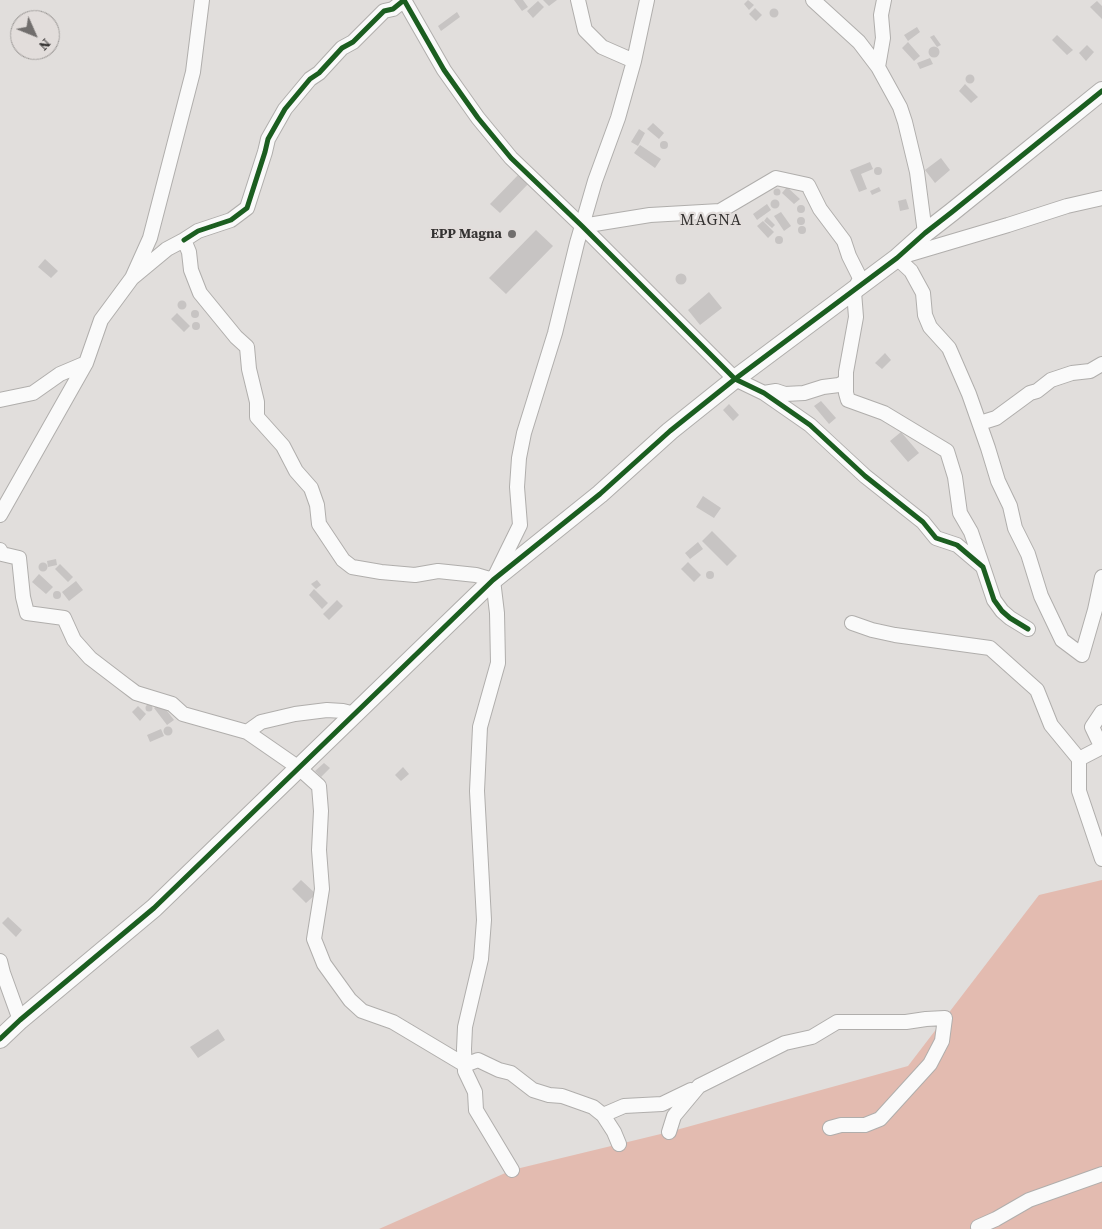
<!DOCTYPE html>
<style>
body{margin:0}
#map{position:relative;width:1102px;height:1229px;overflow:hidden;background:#e1dedc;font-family:"Source Serif 4",serif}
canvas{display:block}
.north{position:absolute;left:10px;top:10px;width:50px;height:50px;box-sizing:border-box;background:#e2dddb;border:1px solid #9c9997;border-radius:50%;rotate:134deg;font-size:14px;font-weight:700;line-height:20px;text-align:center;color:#343231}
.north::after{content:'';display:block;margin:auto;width:18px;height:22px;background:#716e6d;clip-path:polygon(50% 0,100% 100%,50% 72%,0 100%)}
</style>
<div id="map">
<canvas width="1102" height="1229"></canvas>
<div class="north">N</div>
</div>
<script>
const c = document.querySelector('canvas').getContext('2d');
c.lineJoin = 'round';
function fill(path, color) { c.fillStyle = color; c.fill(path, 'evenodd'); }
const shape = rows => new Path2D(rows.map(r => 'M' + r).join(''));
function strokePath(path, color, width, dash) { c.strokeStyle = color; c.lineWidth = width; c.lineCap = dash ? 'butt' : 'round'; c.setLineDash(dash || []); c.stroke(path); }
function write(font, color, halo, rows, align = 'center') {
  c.font = font + ' "Source Serif 4",serif'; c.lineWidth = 4.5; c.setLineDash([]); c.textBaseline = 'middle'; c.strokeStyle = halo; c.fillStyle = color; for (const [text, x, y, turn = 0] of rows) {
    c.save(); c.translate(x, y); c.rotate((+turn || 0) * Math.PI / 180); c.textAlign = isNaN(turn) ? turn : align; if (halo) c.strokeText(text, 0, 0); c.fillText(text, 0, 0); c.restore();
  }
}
const green = shape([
 [1102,880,1102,1229,379,1229,512,1170,669,1132,908,1066,1039,895]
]);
const building = shape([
 [514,0,523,0,528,7,522,11],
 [543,0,557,0,549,6],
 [748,0,754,5,749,10,744,4],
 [538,1,544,7,533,18,527,11],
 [1097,1,1102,6,1102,19,1090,7],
 [755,8,762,15,756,21,749,14],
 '769.5 13a4.5 4.5 0 1 1 9 0a4.5 4.5 0 1 1-9 0Z',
 [457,12,460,17,441,31,438,26],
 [917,27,920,32,908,41,904,35],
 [934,35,941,45,937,47,930,37],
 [1057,35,1073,50,1067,55,1052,40],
 [908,42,920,56,914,61,902,48],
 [1087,45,1094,52,1086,61,1079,53],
 '928.5 52a5.5 5.5 0 1 1 11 0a5.5 5.5 0 1 1-11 0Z',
 [930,58,933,64,920,69,917,63],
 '965.5 79a4.5 4.5 0 1 1 9 0a4.5 4.5 0 1 1-9 0Z',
 [965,84,978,97,971,103,959,91],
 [653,123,664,133,659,139,647,129],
 [639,129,645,133,638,146,631,142],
 '660 145a4 4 0 1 1 8 0a4 4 0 1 1-8 0Z',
 [640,145,661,159,655,168,634,153],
 [941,158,950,170,935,183,925,170],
 [870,162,873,169,861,174,867,189,859,192,850,170],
 '874 171a4 4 0 1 1 8 0a4 4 0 1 1-8 0Z',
 [521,172,531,181,500,213,490,204],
 [787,187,800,199,794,204,782,193],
 [879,187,881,191,872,195,870,191],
 '773.5 192a3.5 3.5 0 1 1 7 0a3.5 3.5 0 1 1-7 0Z',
 [906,199,909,209,900,211,898,201],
 '770.5 204a4.5 4.5 0 1 1 9 0a4.5 4.5 0 1 1-9 0Z',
 [767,204,771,210,757,220,753,214],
 '797 209a4 4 0 1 1 8 0a4 4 0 1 1-8 0Z',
 [781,212,791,226,784,231,774,216],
 '797 221a4 4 0 1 1 8 0a4 4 0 1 1-8 0Z',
 [767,217,775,225,772,228,764,221],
 [763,221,774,232,768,238,757,226],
 '798 230a4 4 0 1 1 8 0a4 4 0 1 1-8 0Z',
 [536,230,553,246,506,294,489,278],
 '775 240a4 4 0 1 1 8 0a4 4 0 1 1-8 0Z',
 [45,259,58,271,51,278,38,267],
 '675.5 279a5.5 5.5 0 1 1 11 0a5.5 5.5 0 1 1-11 0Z',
 [709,292,722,308,700,325,688,310],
 '177.5 305a4.5 4.5 0 1 1 9 0a4.5 4.5 0 1 1-9 0Z',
 '191 314a4 4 0 1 1 8 0a4 4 0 1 1-8 0Z',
 [177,313,190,326,184,332,171,319],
 '192 326a4 4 0 1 1 8 0a4 4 0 1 1-8 0Z',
 [885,353,891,360,882,369,875,363],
 [821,401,836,418,829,424,814,406],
 [729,404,739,415,733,421,723,410],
 [901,432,919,453,908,462,890,441],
 [703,496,721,508,714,518,696,507],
 [712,531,737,556,727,566,702,541],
 [698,542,703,549,690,559,685,553],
 [56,559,57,565,48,567,47,561],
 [688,562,701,575,694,582,681,569],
 '38.5 567a4.5 4.5 0 1 1 9 0a4.5 4.5 0 1 1-9 0Z',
 [60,564,73,577,68,582,55,569],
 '706 575a4 4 0 1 1 8 0a4 4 0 1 1-8 0Z',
 [39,574,53,587,46,594,32,582],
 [317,580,321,585,316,589,311,584],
 [76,581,83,590,69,601,62,592],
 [314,589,328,603,322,609,309,595],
 '53 595a4 4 0 1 1 8 0a4 4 0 1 1-8 0Z',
 [337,600,343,606,329,620,323,614],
 [161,703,174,720,167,725,154,708],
 '145.5 708a3.5 3.5 0 1 1 7 0a3.5 3.5 0 1 1-7 0Z',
 [138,706,146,714,140,721,132,712],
 '163.5 731a4.5 4.5 0 1 1 9 0a4.5 4.5 0 1 1-9 0Z',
 [161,729,164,736,150,742,147,735],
 [324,763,330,768,321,777,315,771],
 [403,767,409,774,401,781,395,775],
 [301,880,316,894,306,903,292,889],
 [8,917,22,930,16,937,2,923],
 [218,1029,225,1040,198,1058,190,1047]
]);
const minor = shape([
 [578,0,585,30,602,47,634,61],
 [813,0,859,42,878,67,900,107,905,122,917,172,925,233],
 [878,67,883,38,881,15,884,0],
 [582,226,650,215,720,211,776,178,808,185,820,209,844,241,849,256,860,278,854,292,856,317,846,372,846,381,839,385,823,387,804,393,785,394,776,391,764,393],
 [184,240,198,231,231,220,247,208,265,152,268,139,285,109,310,79,319,73,342,48,353,42,384,11,393,9,404,0,444,70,478,118,511,158,582,226,735,379,764,393,810,425,865,476,923,522,936,538,957,545,983,567,994,600,1002,611,1010,618,1028,629],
 [900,257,1008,225,1067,206,1102,198],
 [897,258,911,271,923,293,925,315,930,327,949,348,969,394,988,448,998,481,1010,506,1015,528,1028,554,1041,596,1062,640,1082,655,1095,610,1102,577],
 [132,278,167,249,184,240,189,252,191,270,200,293,236,337,247,347,249,369,257,402,257,417,283,446,296,471,311,488,317,505,319,524,343,560,352,567,381,572,415,575,438,571,476,575,493,580],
 [846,381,846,393,848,400,884,413,947,451,955,477,960,513,971,532,983,567],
 [0,400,33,393,60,374,86,363],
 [980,423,996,418,1030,393,1037,391,1051,380,1072,373,1090,371,1102,364],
 [0,515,86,363,101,320,132,278,150,238,193,72,202,0],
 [0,550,2,554,19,558,23,597,27,613,64,618,74,640,90,658,124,684,136,693,172,704,183,714,247,732,299,768,319,786,321,811,319,850,322,889,314,939,324,964,350,1000,362,1011,393,1022,465,1065,478,1060,499,1070,511,1073,533,1090,549,1095,562,1096,593,1107,603,1115,614,1132,619,1144],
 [852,623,872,630,895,635,990,648,1037,690,1051,725,1079,759],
 [1102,712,1092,727,1102,748],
 [247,732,261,722,295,714,327,710,343,711,355,714],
 [1102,747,1079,759,1079,791,1102,859],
 [0,961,3,973,20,1020],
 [603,1115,624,1106,662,1104,691,1090],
 [669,1132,674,1116,699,1086,785,1043,812,1037,837,1022,906,1022,926,1019,945,1018,942,1041,930,1064,880,1119,865,1125,841,1125,830,1128],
 [512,1170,476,1110,475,1092,465,1071,464,1049,465,1027,481,959,484,920,477,791,480,727,498,663,497,613,493,580,520,525,517,487,519,458,524,433,555,333,577,243,595,181,618,118,634,61,647,0],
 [978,1227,996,1219,1029,1200,1102,1174]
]);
const tertiary = shape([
 [0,1039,20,1020,154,908,493,580,600,494,670,431,735,379,897,258,925,233,952,212,1102,91]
]);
const cycleway = shape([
 [184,240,198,231,231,220,247,208,265,152,268,139,285,109,310,79,319,73,342,48,353,42,384,11,393,9,404,0,444,70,478,118,511,158,582,226,735,379,764,393,810,425,865,476,923,522,936,538,957,545,983,567,994,600,1002,611,1010,618,1028,629],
 [0,1039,20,1020,154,908,493,580,600,494,670,431,735,379,897,258,925,233,952,212,1102,91]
]);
const markers = [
 [512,234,5,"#716e6d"]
];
const poiNames = [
 ["EPP Magna",502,234]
];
const quarterNames = [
 ["MAGNA",711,221]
];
fill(green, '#e3bbb0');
fill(building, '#c7c4c3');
strokePath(minor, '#b0aeac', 16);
strokePath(tertiary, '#b0aeac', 20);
strokePath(minor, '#fafafa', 14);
strokePath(tertiary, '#fafafa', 18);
strokePath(cycleway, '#1b5e20', 5);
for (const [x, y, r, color] of markers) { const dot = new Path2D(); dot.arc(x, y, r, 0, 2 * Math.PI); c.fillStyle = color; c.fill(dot); strokePath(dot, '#e2dddb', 2); }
write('bold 14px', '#343231', '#e2dddb', poiNames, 'right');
c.letterSpacing = '1px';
write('16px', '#343231', '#e2dddb', quarterNames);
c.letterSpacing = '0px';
</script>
